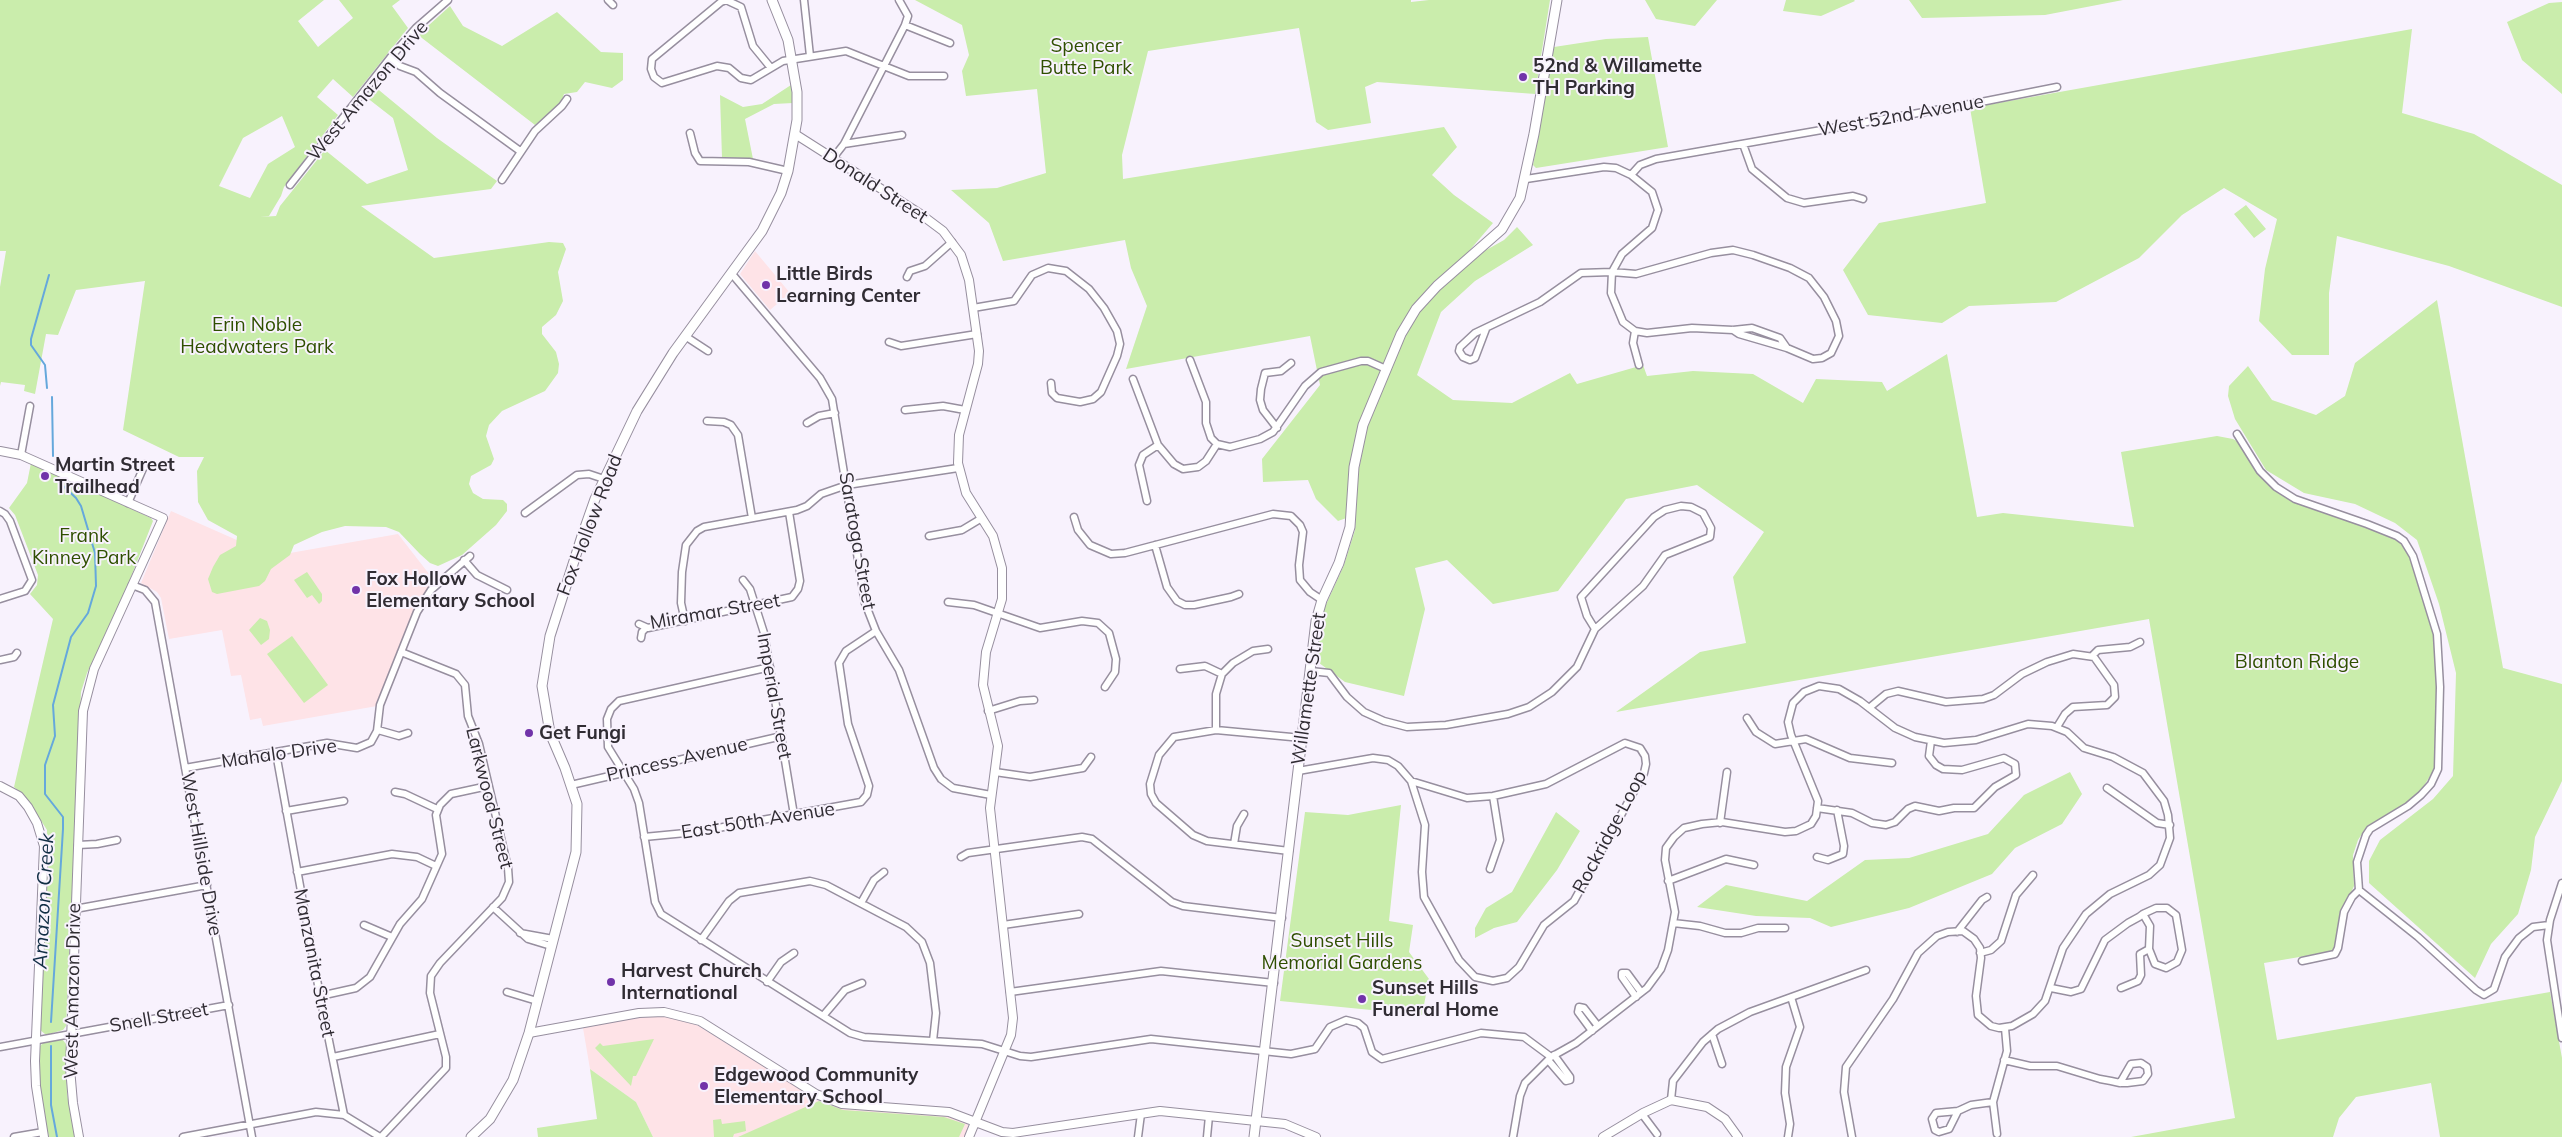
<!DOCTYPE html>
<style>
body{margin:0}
canvas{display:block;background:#f8f2fd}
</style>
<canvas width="2562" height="1137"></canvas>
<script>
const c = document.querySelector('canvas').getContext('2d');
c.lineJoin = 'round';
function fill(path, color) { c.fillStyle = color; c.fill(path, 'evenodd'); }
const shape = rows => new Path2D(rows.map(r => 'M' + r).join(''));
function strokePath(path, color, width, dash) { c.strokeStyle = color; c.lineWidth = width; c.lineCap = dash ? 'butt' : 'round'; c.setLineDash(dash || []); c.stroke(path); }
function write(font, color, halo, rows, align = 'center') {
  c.font = font + ' Mulish,sans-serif'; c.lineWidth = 4; c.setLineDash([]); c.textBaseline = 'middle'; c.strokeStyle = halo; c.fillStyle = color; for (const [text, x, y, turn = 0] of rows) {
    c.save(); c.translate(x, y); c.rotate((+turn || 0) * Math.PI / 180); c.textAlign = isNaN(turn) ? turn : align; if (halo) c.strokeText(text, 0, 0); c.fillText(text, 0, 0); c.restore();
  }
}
const education = shape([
 [755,251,790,293,770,310,740,274],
 [171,511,273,556,398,534,433,579,416,606,377,706,263,726,261,718,250,720,241,675,231,676,222,630,169,639,161,598,157,592,141,583],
 [652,1015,665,1016,697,1025,817,1100,831,1106,854,1110,943,1115,966,1121,969,1127,965,1137,653,1137,636,1102,590,1069,583,1028]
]);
const green = shape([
 [0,0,324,0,298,21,318,47,353,18,339,0,400,0,392,6,408,28,353,97,333,79,317,97,338,115,284,187,281,196,269,216,260,217,276,216,280,206,325,150,367,184,408,170,393,118,366,97,374,86,437,138,497,181,491,189,361,206,434,258,549,242,563,243,566,249,558,272,563,301,556,315,542,327,542,334,556,352,559,364,558,373,545,391,502,411,489,425,486,436,494,459,491,465,471,476,469,484,473,493,483,499,503,500,507,504,507,511,496,525,462,555,438,566,430,563,420,554,399,532,386,527,345,526,322,532,294,545,290,555,271,569,265,581,259,586,217,594,212,592,208,579,213,567,220,555,236,546,237,536,208,520,198,502,197,471,204,457,179,457,123,430,145,281,76,290,58,335,46,334,35,394,24,391,25,385,1,382,0,386,0,287,6,251,0,251],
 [282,116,295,147,268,164,250,198,219,186,243,138],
 [915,0,1411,0,1411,2,1429,0,1550,0,1535,94,1377,82,1365,87,1371,123,1328,130,1316,122,1299,28,1148,51,1122,155,1123,179,1444,127,1457,147,1432,175,1454,195,1493,223,1409,321,1363,425,1352,516,1338,521,1316,499,1308,480,1263,482,1262,459,1320,385,1310,336,1126,369,1147,306,1131,268,1125,240,1003,261,989,223,951,190,997,188,1046,173,1037,89,966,96,962,71,969,55,962,25],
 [1645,0,1717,0,1695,26,1656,19],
 [1786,0,1854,0,1855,1,1821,16,1783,11],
 [1909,0,2123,0,2045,15,1922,18],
 [2562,2,2562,94,2522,60,2507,22,2549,3],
 [450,6,463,26,502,46,557,12,601,52,623,53,623,80,612,88,585,82,577,92,564,94,561,104,535,125,418,35],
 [2412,29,2402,113,2474,134,2562,185,2562,307,2449,266,2337,236,2329,293,2329,355,2292,355,2259,321,2265,269,2277,219,2224,188,2182,215,2139,258,2056,302,1969,306,1942,323,1868,315,1843,270,1879,223,1986,203,1970,108],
 [1648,37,1668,147,1536,168,1533,165,1554,47,1606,39],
 [791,85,793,103,774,104,745,119,753,159,722,158,720,95,743,107,762,104],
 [2246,205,2266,229,2254,238,2234,214],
 [1517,227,1533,245,1475,281,1441,312,1417,375,1453,400,1512,403,1570,373,1577,384,1643,365,1647,376,1693,371,1753,374,1803,403,1816,379,1882,382,1887,391,1947,354,1977,517,2003,513,2134,527,2121,452,2217,436,2233,439,2240,443,2256,471,2270,487,2281,495,2387,535,2404,544,2412,561,2434,631,2437,662,2435,768,2419,794,2405,805,2367,826,2358,840,2353,855,2354,886,2339,920,2335,951,2264,963,2277,1040,2550,992,2562,1058,2562,1137,2440,1137,2431,1083,2356,1097,2339,1118,2333,1137,2131,1137,2235,1118,2149,619,1616,712,1700,652,1746,643,1733,577,1764,532,1697,485,1626,499,1558,591,1493,604,1447,560,1415,568,1425,609,1404,696,1345,682,1315,660,1324,609,1344,565,1355,530,1358,474,1367,428,1404,336,1417,314,1433,296,1481,253,1504,240],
 [2437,300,2503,668,2562,684,2562,781,2535,837,2531,870,2518,914,2491,944,2475,978,2369,883,2369,861,2380,840,2433,799,2453,776,2456,673,2439,604,2417,540,2395,523,2355,504,2304,493,2266,470,2235,419,2228,396,2229,386,2248,366,2272,400,2316,415,2345,396,2355,363],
 [31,463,151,518,153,521,127,587,87,673,81,692,66,1026,63,1030,49,1034,45,1034,40,1030,47,830,28,800,14,787,53,619,30,594,37,585,38,575,15,515,9,508,27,483],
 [307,572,322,594,322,601,319,604,312,595,307,598,294,580],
 [260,618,267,621,270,630,269,639,261,645,249,630],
 [292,636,328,685,304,703,267,654],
 [2070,772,2082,794,2062,824,2015,848,1992,874,1909,908,1831,927,1810,918,1756,916,1697,907,1726,885,1807,901,1865,860,1909,858,1988,834,2024,795],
 [1401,805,1389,921,1413,925,1409,952,1429,979,1422,1015,1280,1001,1305,812,1348,815],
 [1556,812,1580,831,1557,870,1517,922,1494,928,1475,938,1475,928,1486,908,1512,892],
 [654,1039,636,1076,633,1076,631,1086,595,1048,600,1043,603,1046],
 [58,1040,63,1040,66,1044,67,1094,75,1137,49,1137,45,1120,40,1082,40,1046,43,1043],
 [590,1069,636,1102,653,1137,538,1137,537,1128,597,1119],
 [819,1101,843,1110,944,1117,965,1124,959,1137,738,1137],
 [721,1119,722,1124,745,1121,746,1131,734,1134,733,1137,714,1137,713,1120]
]);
const stream = shape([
 [47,388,45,365,31,345,31,339,49,275],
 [52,397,53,456],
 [51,1022,63,829,63,817,45,794,45,765,55,736,53,705,71,637,88,613,96,586,95,553,81,506,76,498,57,480],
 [51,1046,51,1105,57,1137]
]);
const minor = shape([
 [608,0,613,5],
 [804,0,810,56],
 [899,0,908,16,905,25],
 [390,58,400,66,416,72,440,93,520,151],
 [771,68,753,46,741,7,726,0,721,2,652,59,651,69,654,77,662,83,717,66,729,68,741,78,751,80,783,61,846,51,909,76,944,76],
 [690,133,695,153,700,161,749,162,788,171],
 [844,144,902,135],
 [1743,144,1752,169,1787,198,1804,203,1853,196,1863,199],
 [833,158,844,144,905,25,950,43],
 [1631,175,1652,192,1658,210,1652,228,1622,254,1612,272,1611,293,1623,322,1635,331,1647,333,1692,328,1733,330,1752,328,1780,338,1787,348],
 [1526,179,1604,167,1616,168,1631,175,1640,165,1656,159,1981,102,2057,87],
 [502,180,535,131,562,106,567,99],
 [290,185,390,58,416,28,448,0],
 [732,274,820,378,832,399,865,603,876,631,899,670,934,768,941,779,953,788,991,795],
 [907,277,910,271,925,266,952,242],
 [973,308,1014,301,1032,275,1048,268,1066,271,1089,289,1104,308,1117,331,1120,344,1117,356,1101,392,1093,399,1080,402,1057,398,1052,393,1051,383],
 [1486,329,1475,358,1470,360,1463,357,1459,351,1460,347,1475,333,1540,302,1581,273,1612,272,1636,274,1711,253,1733,250,1753,255,1790,268,1809,278,1824,297,1836,321,1839,336,1831,353,1822,358,1813,359,1787,348,1739,334,1733,330],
 [1635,331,1633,343,1639,365],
 [685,336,708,351],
 [889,342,901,346,977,334],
 [1190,360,1206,402,1206,423,1211,438,1217,444,1230,447,1260,439,1273,432,1305,386,1321,372,1361,361,1368,361,1386,369],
 [1133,379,1158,445,1174,464,1183,469,1198,467,1206,461,1217,444],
 [905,410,943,406,965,410],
 [707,421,724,422,731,425,738,435,752,518],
 [807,423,819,416,835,413],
 [1277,428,1263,410,1260,400,1261,389,1265,373,1281,371,1291,363],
 [2237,434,2260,471,2276,487,2295,499,2367,524,2397,536,2404,541,2413,556,2437,634,2440,687,2438,769,2431,784,2421,795,2408,806,2370,829,2366,835,2357,862,2359,890],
 [21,455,30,406],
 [1147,501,1139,465,1143,455,1158,445],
 [128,503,145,464],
 [0,511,5,514,10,521,32,580,25,591,0,599],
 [525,513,577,475,589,474,604,479],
 [1074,517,1078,530,1090,545,1111,554,1125,553,1273,514,1291,516,1300,525,1303,532,1299,565,1300,580,1310,592,1322,600],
 [929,536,962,530,982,518],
 [1155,545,1167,587,1177,601,1185,605,1194,605,1231,597,1239,594],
 [464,560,477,575,507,590],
 [743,580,750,589,764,633,794,815],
 [132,585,145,590,155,602,252,1137],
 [948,602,974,605,1040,628,1082,621,1098,623,1109,633,1116,659,1115,672,1105,687],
 [685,621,681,603,682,572,686,545,697,531,704,527,797,510,807,506,821,494,847,485,958,468],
 [639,624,648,628,792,597,798,589,800,581,789,512],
 [641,638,642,632,646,628],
 [2092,656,2098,650,2130,647,2140,642],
 [0,660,14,657,17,653],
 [770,667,619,701,611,709,607,719,608,747,634,789,639,803,655,902,661,914,850,1033,864,1037,982,1044,1020,1056,1031,1057,1151,1039,1291,1054,1315,1049,1330,1027,1346,1020,1358,1023,1364,1028,1372,1052,1382,1059,1481,1033,1524,1037,1551,1057],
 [1180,669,1205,666,1222,674,1233,663,1253,651,1268,649],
 [1311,671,1329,673,1347,697,1364,712,1384,721,1407,727,1446,725,1508,714,1529,707,1552,692,1577,667,1595,629,1643,586,1665,555,1710,537,1711,528,1703,513,1691,507,1681,506,1665,510,1654,517,1581,597,1587,616,1595,629],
 [1869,708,1886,694,1898,691,1946,702,1983,699,1994,695,2022,674,2047,662,2073,654,2094,657,2114,685,2115,697,2107,705,2073,707,2065,714,2057,727],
 [988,711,1020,701,1034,700],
 [1747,718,1756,732,1775,744,1806,739,1850,758,1892,763],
 [378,730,399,736,408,733],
 [1216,730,1216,694,1222,674],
 [276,753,320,996,344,1115],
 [185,768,327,743,357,748,371,742,377,731,380,705,417,612,431,590,470,556],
 [1298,771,1373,758,1388,760,1398,766,1411,781,1425,825,1422,872,1424,897,1459,960,1475,977,1493,981,1507,978,1519,967,1544,925,1574,901,1644,773,1646,764,1645,756,1640,748,1625,743,1546,784,1493,796,1467,798,1411,781],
 [995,772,1030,777,1083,768,1091,757],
 [571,785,782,736],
 [2107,788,2157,823,2170,825],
 [395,792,405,794,437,809],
 [1817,808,1852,813,1872,823,1886,825,1895,822,1908,809,1915,806,1939,811,1954,808,1974,808,1995,787,2016,775,2015,764,2004,758,1962,770,1943,769,1936,765,1929,756,1931,741],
 [286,811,344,801],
 [1720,823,1727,772],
 [644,837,696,832,861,802,867,795,869,786,848,724,839,663,846,651,876,631],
 [1234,844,1237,826,1244,814],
 [78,845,97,844,117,840],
 [1289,851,1207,841,1193,835,1156,803,1151,794,1150,784,1159,755,1174,737,1216,730,1302,738],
 [961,857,968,853,1082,837,1092,839,1172,902,1183,906,1282,918],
 [1817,857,1828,860,1843,854,1844,846,1837,810],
 [1490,869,1500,840,1493,796],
 [297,872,392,854,417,857,436,866],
 [1668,881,1726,859,1754,865],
 [2562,883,2550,920,2547,940,2562,1038],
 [2359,890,2418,937,2476,990,2484,995,2494,989,2505,957,2519,938,2533,927,2549,925],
 [861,903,874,880,884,872],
 [493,907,528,939,551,946],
 [75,909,207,885],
 [1673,923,1700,926,1725,933,1741,933,1758,928,1785,928],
 [364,925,392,937],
 [1003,925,1079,914],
 [1957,932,1982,900,1987,897],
 [520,933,553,939],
 [701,940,729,901,739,893,810,881,826,885,906,927,922,942,930,963,936,1013,933,1041],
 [1980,953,1991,950,2001,941,2016,895,2033,875],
 [2302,961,2335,954,2338,948,2344,912,2352,897,2359,890],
 [767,982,781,962,794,953],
 [2051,988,2071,992,2081,989,2105,940,2128,923,2139,917,2143,914,2145,913,2156,908,2167,908,2176,915,2182,950,2177,962,2166,968,2155,964,2149,949,2150,926,2143,914],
 [2121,988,2138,981,2141,975,2140,954,2149,949],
 [507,992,537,1001],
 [1010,992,1161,971,1274,983],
 [320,996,356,988,370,977,400,924,422,899,442,854,436,815,440,805,451,794,488,786],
 [1636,997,1622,977,1622,973,1627,973,1641,992],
 [823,1016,845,990,862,983],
 [1592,1031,1578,1012,1579,1007,1584,1008,1598,1026],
 [1712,1034,1722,1064],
 [0,1047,229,1005],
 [333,1057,440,1034],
 [1548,1060,1566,1081,1570,1080,1570,1077,1554,1055],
 [2004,1060,2030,1066,2057,1066,2100,1079,2111,1081,2120,1083,2127,1083,2143,1081,2148,1074,2147,1067,2141,1063,2131,1064,2120,1083],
 [1671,1100,1673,1081,1703,1042,1718,1029,1750,1012,1866,970],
 [1958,1111,1949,1129,1939,1132,1935,1130,1932,1119,1936,1113,1958,1111,1971,1105,1993,1102],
 [1642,1114,1657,1134],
 [1997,1134,1993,1102,2007,1051,2005,1028],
 [14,1137,43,1132],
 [183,1137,316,1112,344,1115,380,1137],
 [381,1137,446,1068,446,1057,430,993,431,976,440,963,502,898,509,882,508,868,479,744,468,716,465,685,456,674,401,652],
 [1138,1137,1141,1114],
 [1207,1137,1209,1116],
 [1513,1137,1520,1096,1525,1083,1551,1057,1576,1043,1647,988,1661,969,1668,950,1675,912,1665,860,1666,848,1674,837,1684,828,1702,824,1722,822,1785,832,1796,831,1811,824,1816,816,1818,801,1791,735,1788,722,1793,703,1804,692,1819,686,1839,689,1860,701,1895,728,1915,737,1944,743,1976,740,2028,724,2052,726,2067,732,2084,748,2113,757,2143,773,2164,801,2168,815,2170,838,2160,865,2149,875,2110,894,2086,914,2063,948,2045,1001,2033,1014,2012,1026,1999,1028,1991,1026,1978,1015,1976,996,1981,958,1980,948,1974,939,1963,931,1948,932,1937,936,1918,953,1893,999,1846,1067,1844,1092,1852,1137],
 [1788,1137,1790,1124,1785,1093,1786,1067,1800,1027,1791,997]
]);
const tertiary = shape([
 [795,134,919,213,943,231,961,255,969,280,979,351,978,364,959,435,958,463,966,493,993,536,1002,568,1002,599,986,652,983,685,998,746,990,808,1013,1018,1011,1035,969,1137],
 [0,451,21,455,163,518,94,669,83,711,70,1068,73,1103,79,1137],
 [0,786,19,796,28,807,37,823,44,846,35,1061,36,1086,44,1137],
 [529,1033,639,1013,664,1012,700,1021,816,1094,842,1104,949,1112,1002,1132,1013,1133,1160,1111,1285,1124,1316,1137],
 [1603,1137,1643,1113,1671,1100,1707,1107,1725,1119,1738,1137]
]);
const secondary = shape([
 [471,1137,490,1119,513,1080,529,1033,576,852,577,804,565,768,550,733,542,686,550,636,582,536,595,499,637,411,673,353,762,231,781,193,788,171,797,120,797,92,788,40,772,0],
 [1254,1137,1316,621,1322,600,1339,563,1350,527,1354,467,1363,425,1401,334,1416,309,1437,286,1502,229,1520,198,1534,134,1557,0]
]);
const markers = [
 [1523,77,5,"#7133a9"],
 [766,285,5,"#7133a9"],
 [45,476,5,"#7133a9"],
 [356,590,5,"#7133a9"],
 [529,733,5,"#7133a9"],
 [611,982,5,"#7133a9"],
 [1362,999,5,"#7133a9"],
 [704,1086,5,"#7133a9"]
];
const parkNames = [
 ["Spencer",1086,46],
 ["Butte Park",1086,68],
 ["Erin Noble",257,325],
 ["Headwaters Park",257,347],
 ["Frank",84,536],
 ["Kinney Park",84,558],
 ["Blanton Ridge",2297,662],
 ["Sunset Hills",1342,941],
 ["Memorial Gardens",1342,963]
];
const poiNames = [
 ["52nd & Willamette",1533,66],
 ["TH Parking",1533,88],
 ["Little Birds",776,274],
 ["Learning Center",776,296],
 ["Martin Street",55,465],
 ["Trailhead",55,487],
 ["Fox Hollow",366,579],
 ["Elementary School",366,601],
 ["Get Fungi",539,733],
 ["Harvest Church",621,971],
 ["International",621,993],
 ["Sunset Hills",1372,988],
 ["Funeral Home",1372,1010],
 ["Edgewood Community",714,1075],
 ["Elementary School",714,1097]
];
const streetNames = [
 ["West Amazon Drive",368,91,-50],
 ["West 52nd Avenue",1901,116,-10],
 ["Donald Street",875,186,33],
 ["Fox Hollow Road",590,525,-69],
 ["Saratoga Street",857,541,80],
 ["Miramar Street",715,612,-10],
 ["Willamette Street",1309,689,-82],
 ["Imperial Street",774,696,80],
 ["Mahalo Drive",279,754,-8],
 ["Princess Avenue",677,760,-13],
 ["Larkwood Street",489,798,76],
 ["East 50th Avenue",758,821,-9],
 ["Rockridge Loop",1610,832,-62],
 ["West Hillside Drive",201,854,80],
 ["Manzanita Street",314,963,79],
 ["West Amazon Drive",73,991,-89],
 ["Snell Street",159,1018,-10]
];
const waterNames = [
 ["Amazon Creek",44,901,-87]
];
fill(education, '#fee3e7');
fill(green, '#caedac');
strokePath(stream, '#65a8dc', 2);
strokePath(minor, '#978f9f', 9);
strokePath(tertiary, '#978f9f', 10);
strokePath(secondary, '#978f9f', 11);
strokePath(minor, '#fff', 6);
strokePath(tertiary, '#fff', 8);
strokePath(secondary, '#fff', 9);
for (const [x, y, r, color] of markers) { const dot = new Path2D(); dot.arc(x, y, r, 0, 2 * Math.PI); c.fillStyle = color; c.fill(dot); strokePath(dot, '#f8f2fd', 2); }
write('19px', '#2f4f00', '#f8f2fd', parkNames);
write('bold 19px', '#302c33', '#f8f2fd', poiNames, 'left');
write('19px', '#302c33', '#f8f2fd', streetNames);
write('italic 20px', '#112e44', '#f8f2fd', waterNames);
</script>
